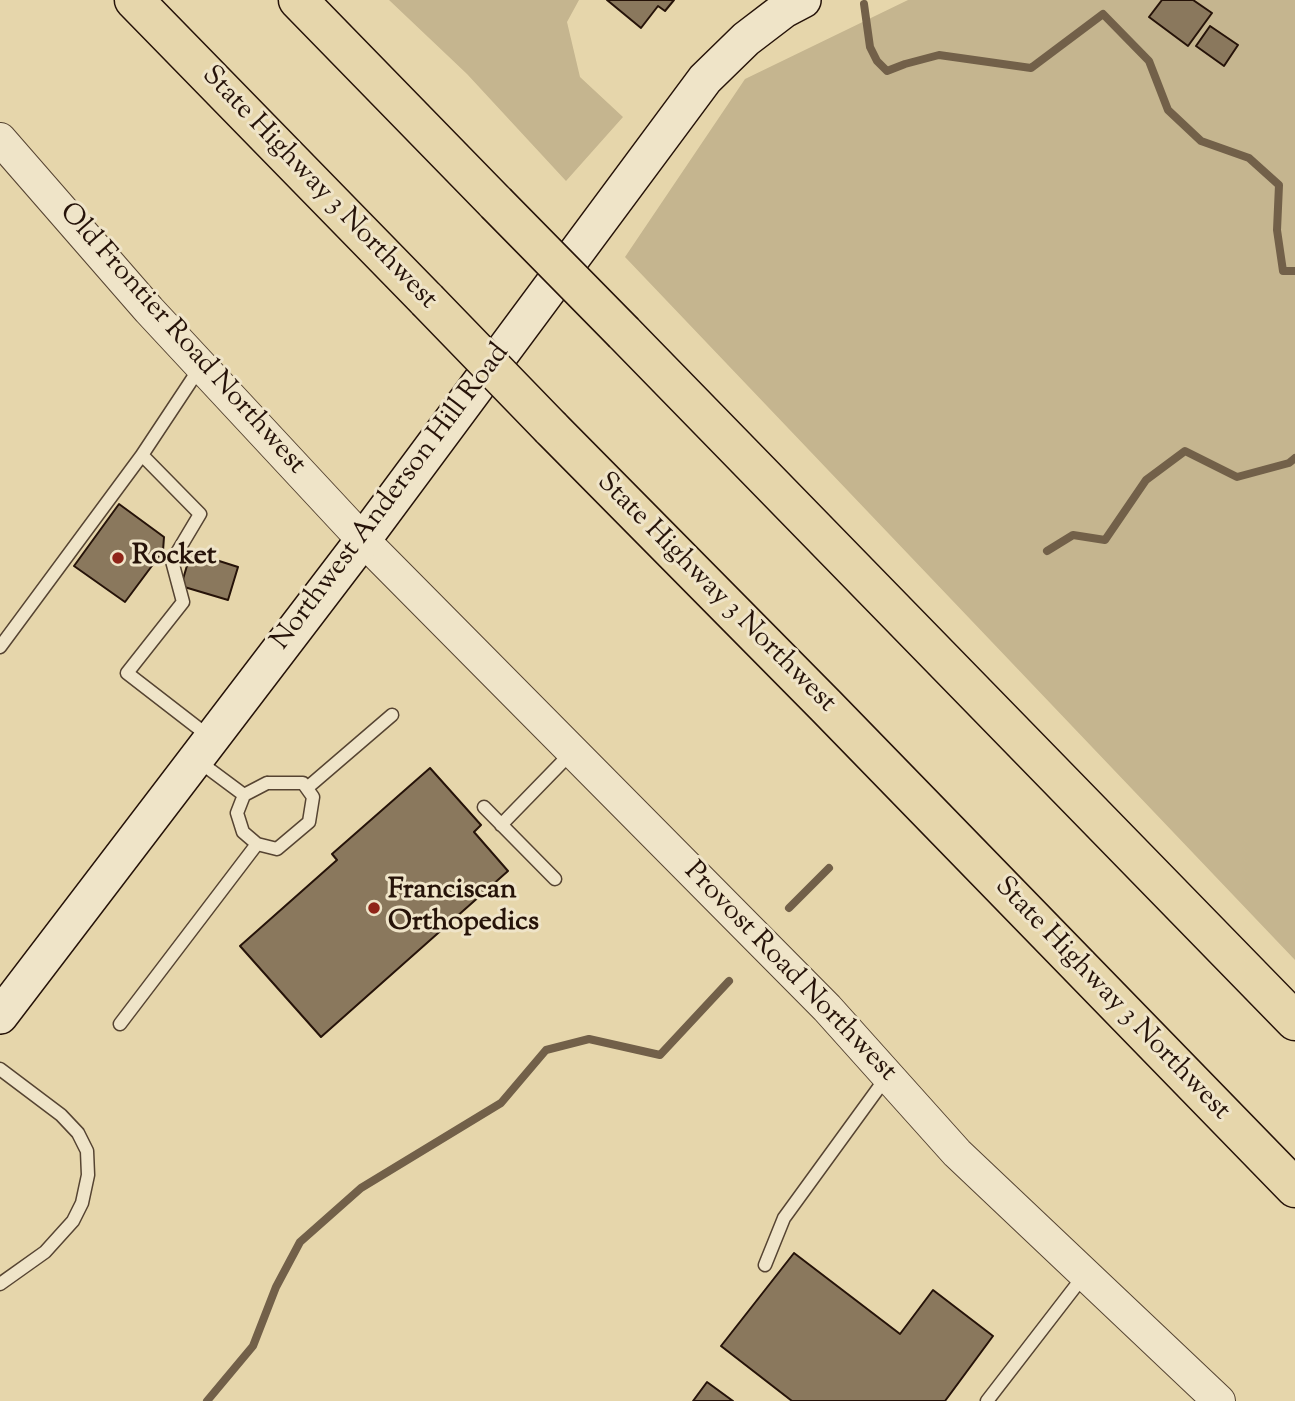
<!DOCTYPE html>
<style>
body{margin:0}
canvas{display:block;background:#e6d6ab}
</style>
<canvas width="1295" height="1401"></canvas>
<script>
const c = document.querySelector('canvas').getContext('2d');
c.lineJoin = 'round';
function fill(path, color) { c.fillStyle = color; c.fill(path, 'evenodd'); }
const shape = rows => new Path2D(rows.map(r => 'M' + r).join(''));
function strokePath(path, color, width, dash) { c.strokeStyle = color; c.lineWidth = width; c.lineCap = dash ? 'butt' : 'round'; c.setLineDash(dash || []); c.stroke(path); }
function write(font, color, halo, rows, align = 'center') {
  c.font = font + ' "Sorts Mill Goudy",serif'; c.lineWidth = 6; c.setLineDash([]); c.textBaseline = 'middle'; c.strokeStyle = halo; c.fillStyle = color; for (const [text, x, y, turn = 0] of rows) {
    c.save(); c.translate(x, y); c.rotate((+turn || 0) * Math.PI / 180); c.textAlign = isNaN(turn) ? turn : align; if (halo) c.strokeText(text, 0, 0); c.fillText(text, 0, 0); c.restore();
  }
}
const green = shape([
 [389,0,579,0,567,22,580,77,623,117,566,181,467,74],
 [908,0,1295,0,1295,960,625,257,745,79]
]);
const stream = shape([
 [864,4,870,47,877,61,887,71,905,64,939,55,1031,68,1103,14,1149,61,1168,110,1201,141,1249,158,1279,185,1277,230,1283,271,1295,271],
 [1047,551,1073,535,1105,540,1146,480,1185,451,1237,477,1289,463,1295,458],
 [789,908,829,868],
 [207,1401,253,1346,276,1287,300,1242,361,1188,501,1103,546,1050,589,1039,660,1055,729,981]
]);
const building = shape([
 [607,0,674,0,665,11,658,6,641,28,607,0],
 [1162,0,1193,0,1212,13,1188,46,1149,17,1162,0],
 [1210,26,1238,45,1224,66,1196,46,1210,26],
 [119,504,164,537,163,551,125,602,74,566,119,504],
 [191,552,238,567,228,600,181,586,191,552],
 [430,768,481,825,474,832,508,871,321,1037,240,946,337,860,332,854,430,768],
 [794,1253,900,1334,933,1290,993,1336,945,1401,792,1401,721,1346,794,1253],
 [707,1382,733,1401,693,1401,707,1382]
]);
const service = shape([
 [201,366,142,455,200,514,172,561,183,602,127,673,211,738],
 [0,647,142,455],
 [197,760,244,795],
 [267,783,303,783,313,797,309,822,277,849,257,844,243,832,237,813,244,795,267,783],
 [307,788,392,715],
 [484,807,555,879],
 [501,825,572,752],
 [120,1024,257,844],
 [0,1069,61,1115,78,1133,87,1151,88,1175,82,1203,73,1221,45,1252,0,1284],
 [765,1265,784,1218,888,1075],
 [987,1401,1085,1274]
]);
const tertiary = shape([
 [0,139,149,310,363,540,827,1008,957,1153,1219,1401]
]);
const secondary = shape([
 [0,1016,363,540,705,79,746,39,784,10,803,0]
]);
const motorway = shape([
 [134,0,427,300],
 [298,0,496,203],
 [624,333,1295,1021],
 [551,428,826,706,1295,1188]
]);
const motorwayBridge = shape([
 [496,203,624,333],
 [427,300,551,428]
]);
const markers = [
 [118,558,7,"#8f2418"],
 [374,908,7,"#8f2418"]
];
const streetNames = [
 ["State Highway 3 Northwest",318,189,46],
 ["Old Frontier Road Northwest",181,340,48],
 ["Northwest Anderson Hill Road",392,498,-53],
 ["State Highway 3 Northwest",715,594,45],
 ["Provost Road Northwest",789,973,46],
 ["State Highway 3 Northwest",1111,1000,46]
];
const poiNames = [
 ["Rocket",132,558],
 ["Franciscan",388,892],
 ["Orthopedics",388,924]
];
fill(green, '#c5b58f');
strokePath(stream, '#726049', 8);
fill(building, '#8a785d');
strokePath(building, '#261309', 2);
strokePath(service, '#564432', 15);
strokePath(tertiary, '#564432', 34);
strokePath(secondary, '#261309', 38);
strokePath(motorway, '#261309', 41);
strokePath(service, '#efe4c8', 12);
strokePath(tertiary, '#efe4c8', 32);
strokePath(secondary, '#efe4c8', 35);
strokePath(motorway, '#e6d6ab', 38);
strokePath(motorwayBridge, '#261309', 41, []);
strokePath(motorwayBridge, '#e6d6ab', 38);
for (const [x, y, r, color] of markers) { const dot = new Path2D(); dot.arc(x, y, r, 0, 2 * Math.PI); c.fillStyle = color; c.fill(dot); strokePath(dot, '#efe4c8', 2.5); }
write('28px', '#261309', '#efe4c8', streetNames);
write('bold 28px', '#261309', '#efe4c8', poiNames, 'left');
</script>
